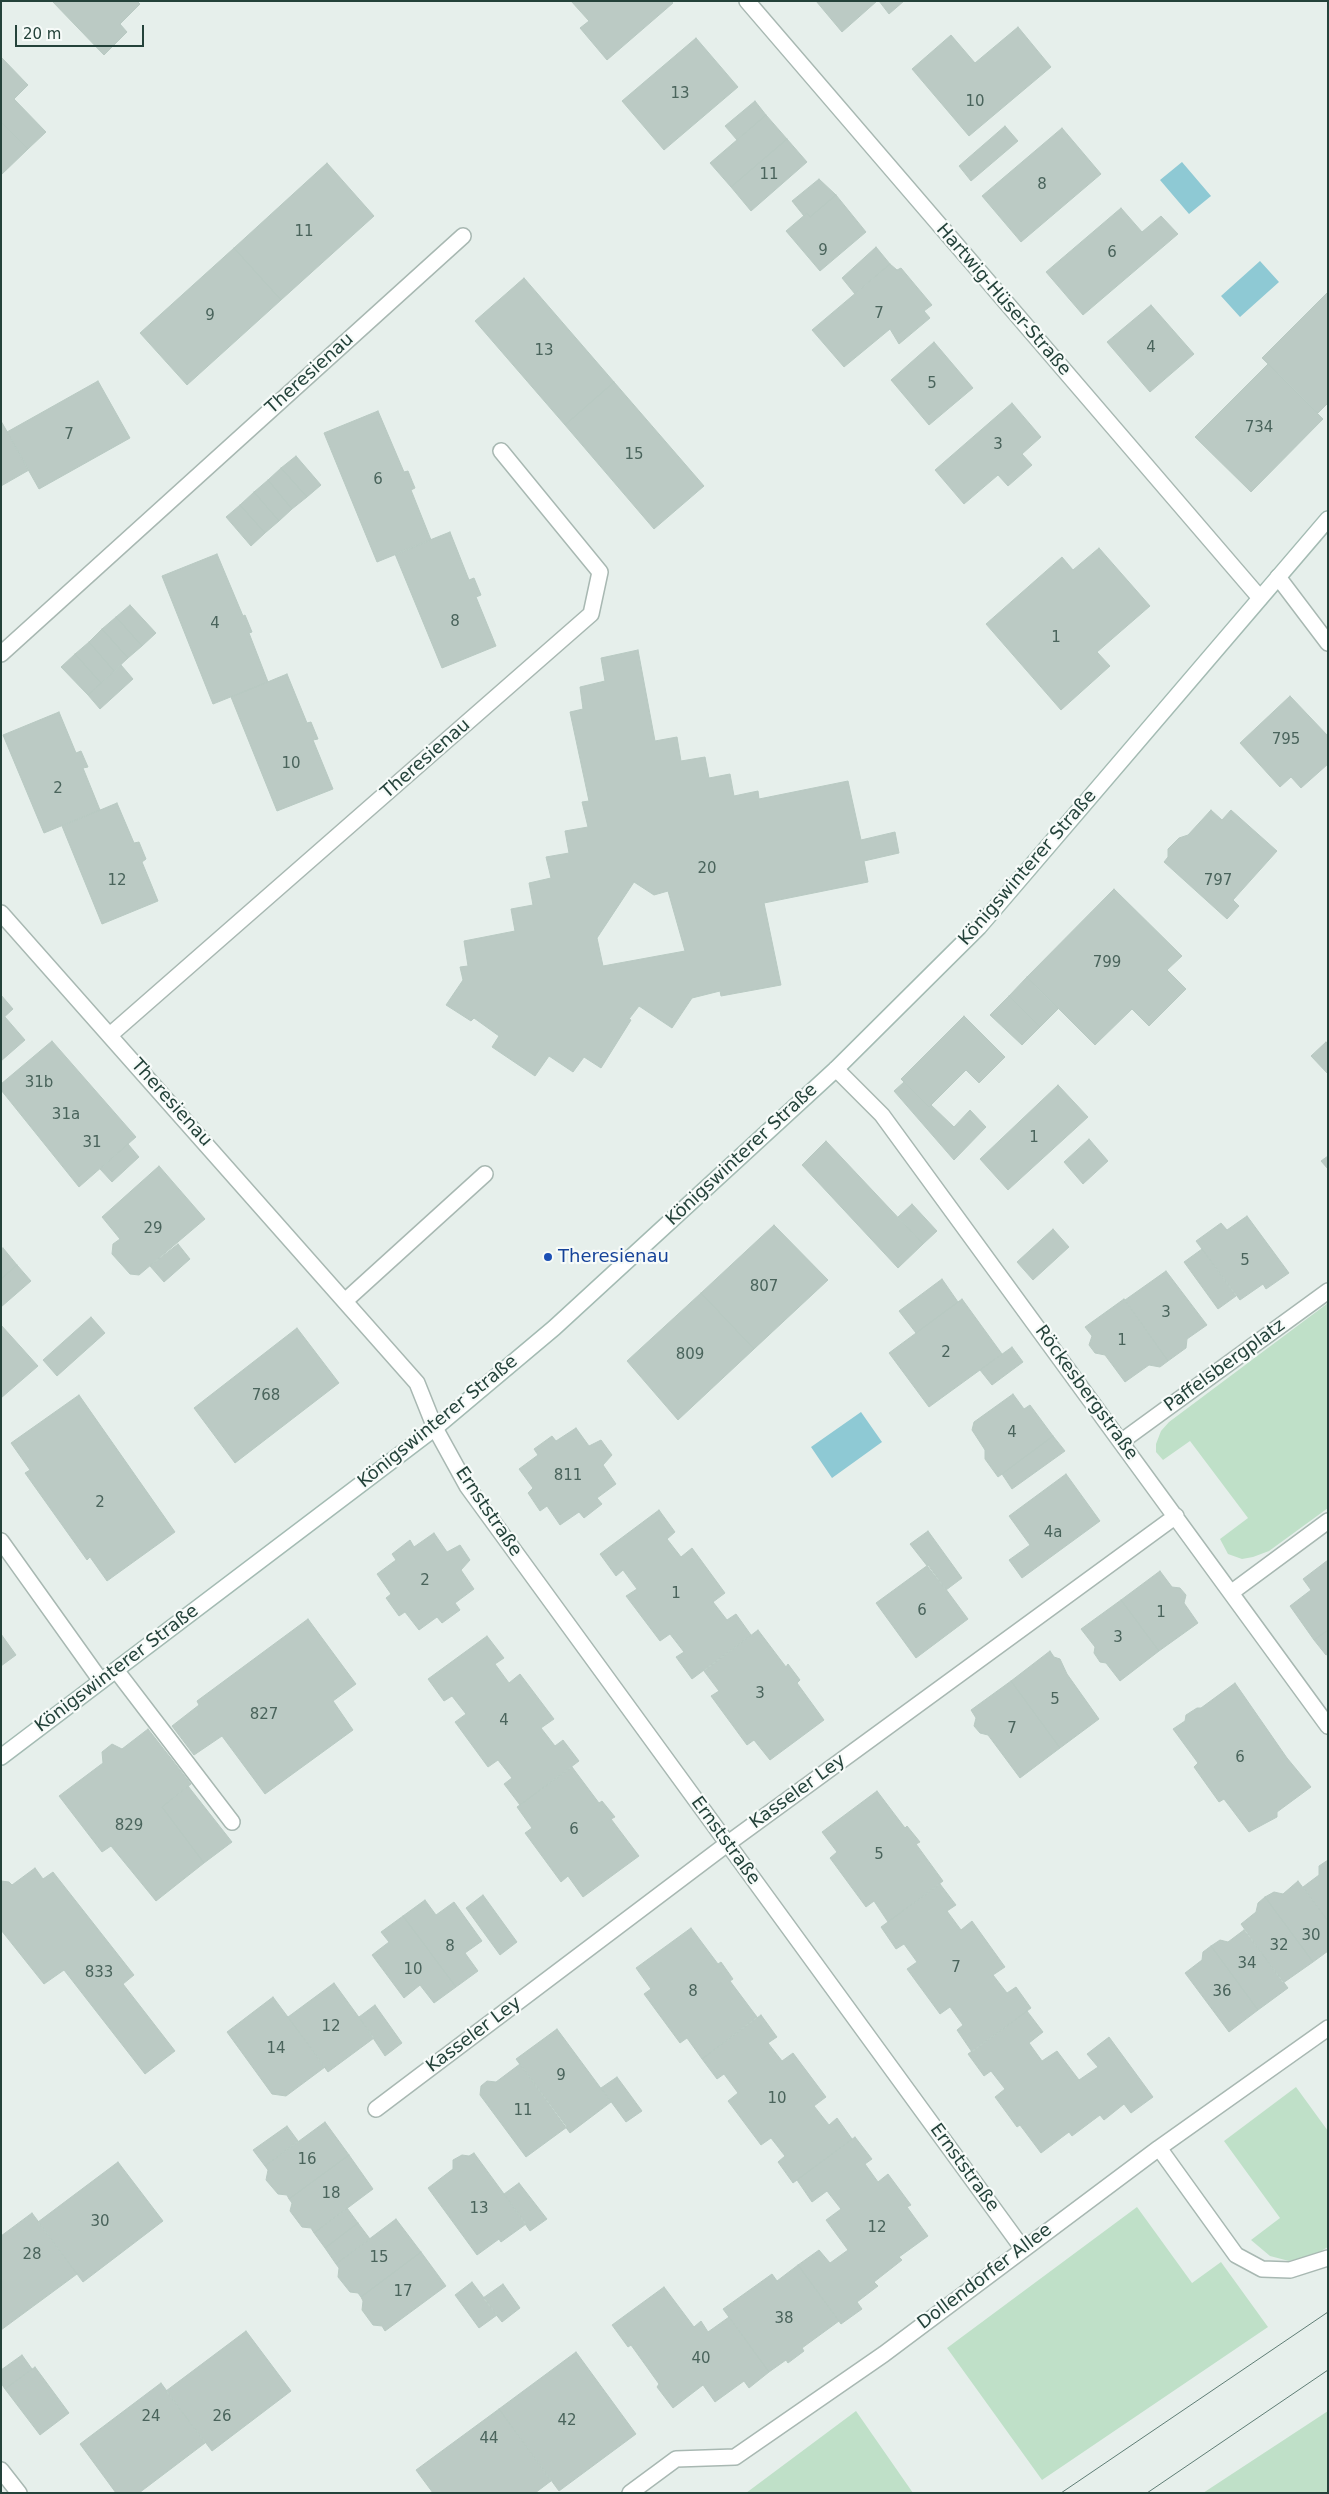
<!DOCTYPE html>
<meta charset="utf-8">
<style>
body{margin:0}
#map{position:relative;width:1329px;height:2494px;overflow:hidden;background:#e6efeb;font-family:"DejaVu Sans",sans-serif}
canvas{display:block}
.frame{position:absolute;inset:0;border:2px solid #24423a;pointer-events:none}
.scale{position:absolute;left:15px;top:25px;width:129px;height:22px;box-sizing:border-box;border:2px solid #24423a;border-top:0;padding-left:6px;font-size:15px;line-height:18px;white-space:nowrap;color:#24423a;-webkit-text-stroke:4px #f7fbf9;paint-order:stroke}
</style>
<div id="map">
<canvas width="1329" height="2494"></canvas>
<div class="frame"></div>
<div class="scale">20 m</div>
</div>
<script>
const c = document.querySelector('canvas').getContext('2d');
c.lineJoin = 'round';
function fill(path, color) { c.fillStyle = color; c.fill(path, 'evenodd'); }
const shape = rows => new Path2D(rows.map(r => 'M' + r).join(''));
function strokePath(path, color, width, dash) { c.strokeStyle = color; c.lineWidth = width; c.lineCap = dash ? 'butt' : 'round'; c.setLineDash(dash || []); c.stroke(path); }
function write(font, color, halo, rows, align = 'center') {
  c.font = font + ' "DejaVu Sans",sans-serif'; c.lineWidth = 4.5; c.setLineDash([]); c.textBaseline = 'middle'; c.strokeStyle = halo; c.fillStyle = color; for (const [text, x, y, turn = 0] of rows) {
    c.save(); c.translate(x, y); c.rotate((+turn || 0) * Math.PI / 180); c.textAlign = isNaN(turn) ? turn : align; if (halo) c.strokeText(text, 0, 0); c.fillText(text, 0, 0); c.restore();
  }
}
const green = shape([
 [1328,1303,1328,1508,1269,1551,1253,1557,1242,1559,1228,1554,1220,1539,1248,1518,1190,1441,1163,1460,1156,1452,1156,1444,1161,1431,1169,1422],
 [1296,2087,1328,2131,1328,2247,1313,2256,1289,2261,1270,2256,1251,2240,1280,2218,1224,2141],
 [1137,2207,1192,2283,1221,2262,1268,2327,1042,2480,947,2348],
 [856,2411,913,2493,746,2493],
 [1328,2411,1328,2493,1203,2493]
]);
const water = shape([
 [1182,162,1211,196,1189,214,1160,180],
 [1260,261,1279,282,1240,317,1221,296],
 [861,1412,882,1442,832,1478,811,1447]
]);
const building = shape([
 [52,1,137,1,140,4,120,24,127,32,104,55,52,1],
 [571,1,671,1,673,3,607,60,580,28,589,21,571,1],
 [816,1,877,1,842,32,816,1],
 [879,1,904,1,889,14,879,1],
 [1018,27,1051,67,969,136,912,69,951,35,975,63,1018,27],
 [696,38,738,87,664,150,622,101,696,38],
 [1,57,28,85,14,99,46,132,28,149,1,122,1,57],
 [755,101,766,115,737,140,725,126,755,101],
 [766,115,787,139,731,187,710,163,766,115],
 [1,122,28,149,1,175,1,122],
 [1005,126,1018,141,971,181,959,166,1005,126],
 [1062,128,1101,174,1021,242,982,196,1062,128],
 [787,139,807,162,751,211,731,187,787,139],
 [327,163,374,216,281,300,234,248,327,163],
 [819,179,836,195,810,217,807,213,804,216,792,201,819,179],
 [836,195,866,232,820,271,786,231,807,213,810,217,836,195],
 [1121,208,1142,232,1161,216,1178,234,1083,315,1046,272,1121,208],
 [876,247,890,264,855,294,842,278,876,247],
 [234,248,281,300,187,385,140,333,234,248],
 [890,264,897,270,901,268,932,305,924,311,930,318,899,344,890,329,844,367,812,330,890,264],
 [524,278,614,382,565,425,475,321,524,278],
 [1328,292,1328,403,1318,413,1262,358,1328,292],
 [1151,305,1194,354,1150,392,1107,342,1151,305],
 [934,342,973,388,929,425,891,380,934,342],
 [1268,364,1323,419,1251,492,1195,437,1268,364],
 [98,381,130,438,39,489,7,432,98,381],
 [614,382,704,486,654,529,565,425,614,382],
 [1012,403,1041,437,1022,454,1032,465,1008,486,998,475,964,504,935,470,1012,403],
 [378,411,404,472,408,471,415,488,411,490,431,540,377,562,324,433,378,411],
 [1,421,29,470,1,486,1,421],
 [296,456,321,485,307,497,281,468,296,456],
 [281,468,307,497,292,509,268,480,281,468],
 [268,480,292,509,279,521,254,492,268,480],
 [254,492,279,521,265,533,240,505,254,492],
 [240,505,265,533,251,546,226,517,240,505],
 [450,532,469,580,474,578,481,595,476,597,496,646,442,668,395,554,450,532],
 [1099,548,1150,606,1097,652,1110,666,1061,710,986,624,1062,557,1073,570,1099,548],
 [217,554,243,616,245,615,252,632,249,633,268,682,213,704,162,576,217,554],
 [130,605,156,633,142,646,116,617,130,605],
 [116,617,142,646,128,658,102,629,116,617],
 [102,629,128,658,114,671,89,642,102,629],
 [89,642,114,671,101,683,75,654,89,642],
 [638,650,655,741,677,737,681,761,705,757,709,778,730,774,734,796,758,791,759,799,848,781,861,840,895,832,899,853,864,861,868,882,764,903,781,985,721,996,720,991,692,998,672,1028,639,1006,629,1019,631,1020,601,1068,584,1057,573,1072,549,1056,535,1076,492,1047,499,1036,474,1018,471,1021,446,1005,463,980,460,967,468,966,464,941,515,931,511,909,533,905,529,883,551,878,546,857,569,853,565,831,588,827,582,802,589,801,570,712,583,709,580,687,605,681,601,658,638,650],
 [634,882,654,895,668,891,685,951,603,966,597,938,634,882],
 [75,654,101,683,88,695,61,667,75,654],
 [121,665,133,679,100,709,88,695,121,665],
 [287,674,307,723,311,722,318,739,313,740,333,789,277,811,231,697,287,674],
 [1290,696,1328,736,1328,764,1301,788,1291,777,1280,787,1240,743,1290,696],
 [59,712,76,753,81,751,88,767,83,768,100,810,44,833,3,735,59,712],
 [117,803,134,843,139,842,146,859,142,862,158,901,102,924,62,826,117,803],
 [1211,810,1222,820,1231,810,1277,851,1233,900,1239,906,1227,919,1164,862,1168,857,1168,849,1179,838,1188,835,1211,810],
 [1114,889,1182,956,1167,970,1186,989,1149,1026,1132,1009,1095,1045,1027,977,1114,889],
 [1027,977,1058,1009,1040,1027,1009,996,1027,977],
 [1,995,13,1009,1,1020,1,995],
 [1009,996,1040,1027,1022,1045,990,1015,1009,996],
 [964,1016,1005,1057,979,1083,966,1070,929,1107,901,1079,964,1016],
 [5,1017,25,1040,1,1061,1,1020,5,1017],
 [52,1041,136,1137,79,1187,1,1090,1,1084,52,1041],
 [1326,1042,1328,1044,1328,1074,1311,1056,1326,1042],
 [904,1082,929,1107,931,1105,954,1127,970,1110,986,1127,954,1160,894,1091,904,1082],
 [1058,1085,1088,1117,1008,1190,980,1159,1058,1085],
 [1089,1139,1108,1161,1083,1184,1064,1162,1089,1139],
 [826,1141,923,1244,898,1268,802,1165,826,1141],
 [128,1144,139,1157,112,1182,100,1169,128,1144],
 [1328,1156,1328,1169,1321,1161,1328,1156],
 [159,1166,205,1219,139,1275,130,1274,112,1254,113,1244,120,1239,102,1217,159,1166],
 [912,1204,937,1231,923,1244,898,1217,912,1204],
 [1247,1216,1289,1273,1266,1289,1263,1284,1240,1300,1196,1241,1221,1223,1227,1230,1247,1216],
 [774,1225,828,1280,754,1349,701,1293,774,1225],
 [1053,1229,1069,1247,1033,1280,1017,1262,1053,1229],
 [178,1244,190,1259,164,1282,150,1266,178,1244],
 [3,1248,17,1265,1,1279,1,1249,3,1248],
 [1202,1249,1236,1296,1218,1309,1184,1262,1202,1249],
 [17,1265,31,1281,1,1307,1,1279,17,1265],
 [1166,1271,1207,1325,1187,1339,1186,1348,1168,1361,1125,1300,1166,1271],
 [942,1279,958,1302,916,1333,899,1311,942,1279],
 [701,1293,754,1349,678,1420,627,1361,701,1293],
 [962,1299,1002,1354,929,1407,889,1353,962,1299],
 [1124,1299,1168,1361,1160,1367,1149,1365,1125,1382,1105,1355,1095,1353,1089,1345,1092,1336,1085,1327,1124,1299],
 [91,1317,105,1333,57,1376,43,1360,91,1317],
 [1,1325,38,1366,1,1398,1,1325],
 [297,1328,339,1383,235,1463,194,1408,297,1328],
 [1012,1347,1023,1362,992,1385,980,1370,1012,1347],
 [1013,1394,1024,1409,1030,1405,1053,1436,998,1477,985,1459,985,1450,972,1430,974,1422,1013,1394],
 [79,1395,175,1532,107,1581,90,1557,87,1560,25,1473,30,1470,11,1443,79,1395],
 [576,1428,589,1446,601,1440,612,1455,603,1465,616,1484,597,1498,602,1504,584,1518,579,1512,560,1525,547,1506,540,1511,528,1493,533,1488,519,1469,538,1455,534,1449,552,1436,556,1441,576,1428],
 [1053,1436,1065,1451,1012,1489,1002,1474,1053,1436],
 [1066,1474,1100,1521,1022,1578,1009,1560,1030,1545,1009,1516,1066,1474],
 [659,1510,675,1532,667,1539,681,1557,692,1548,725,1593,713,1602,727,1620,736,1614,751,1635,692,1679,676,1657,684,1652,670,1634,660,1641,626,1596,637,1589,623,1570,616,1576,600,1554,659,1510],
 [928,1531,962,1578,946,1590,910,1544,928,1531],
 [434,1533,447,1552,460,1545,470,1560,461,1570,474,1589,455,1603,460,1610,442,1623,437,1617,419,1630,405,1612,399,1616,386,1598,391,1594,377,1574,396,1560,392,1554,410,1540,414,1547,434,1533],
 [1328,1560,1328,1630,1314,1640,1290,1606,1311,1590,1303,1579,1328,1560],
 [928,1565,968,1619,916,1658,876,1603,928,1565],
 [1160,1571,1172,1587,1180,1588,1186,1595,1184,1603,1198,1623,1159,1651,1121,1600,1160,1571],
 [1121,1600,1159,1651,1120,1681,1106,1663,1100,1662,1094,1653,1095,1647,1081,1629,1121,1600],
 [308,1619,356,1684,333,1701,353,1730,265,1794,222,1736,194,1755,172,1726,199,1705,197,1701,308,1619],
 [758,1630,786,1667,788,1664,800,1680,797,1683,824,1720,770,1760,754,1740,747,1745,711,1696,719,1691,704,1671,758,1630],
 [1328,1630,1328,1654,1326,1655,1314,1640,1328,1630],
 [1,1634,16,1655,1,1666,1,1634],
 [487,1636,504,1658,495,1664,509,1683,520,1674,554,1719,541,1728,555,1746,563,1740,579,1761,520,1805,504,1784,512,1778,498,1760,488,1767,455,1722,466,1714,452,1696,444,1701,428,1679,487,1636],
 [1050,1651,1054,1657,1060,1659,1067,1674,1099,1719,1060,1748,1011,1681,1050,1651],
 [1011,1681,1060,1748,1020,1778,988,1735,980,1733,974,1726,976,1718,971,1710,1011,1681],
 [1235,1683,1287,1758,1311,1787,1277,1812,1277,1817,1249,1832,1224,1799,1219,1802,1194,1767,1198,1763,1173,1729,1185,1721,1186,1715,1197,1708,1201,1708,1235,1683],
 [148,1729,191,1784,162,1807,204,1863,156,1901,111,1846,102,1852,59,1796,103,1763,102,1752,112,1744,122,1749,148,1729],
 [572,1767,599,1803,602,1801,615,1817,611,1819,639,1856,583,1897,568,1876,561,1882,525,1833,532,1828,517,1807,572,1767],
 [188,1786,232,1842,204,1863,162,1807,188,1786],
 [877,1791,905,1828,907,1826,920,1842,916,1844,943,1881,888,1922,874,1901,866,1907,830,1858,837,1852,822,1832,877,1791],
 [1328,1860,1328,1921,1303,1887,1319,1875,1319,1866,1328,1860],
 [35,1868,43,1879,53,1872,134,1975,123,1984,175,2051,145,2074,64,1970,44,1984,1,1930,1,1881,9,1882,12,1885,35,1868],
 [1298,1881,1328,1921,1328,1951,1313,1962,1265,1897,1274,1892,1283,1894,1298,1881],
 [940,1884,956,1905,947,1911,961,1930,972,1921,1005,1967,993,1975,1007,1993,1016,1987,1031,2008,972,2052,957,2030,963,2025,950,2007,940,2014,907,1969,917,1962,904,1944,896,1949,881,1927,940,1884],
 [483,1895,517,1942,500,1955,466,1908,483,1895],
 [1265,1897,1313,1962,1283,1983,1241,1924,1256,1912,1258,1903,1265,1897],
 [425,1900,436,1915,454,1902,482,1941,465,1953,478,1971,456,1987,403,1916,425,1900],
 [403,1916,456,1987,434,2003,420,1985,404,1998,372,1955,389,1942,381,1932,403,1916],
 [691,1928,718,1964,721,1962,733,1979,730,1981,757,2017,702,2059,687,2038,680,2043,644,1994,651,1989,636,1968,691,1928],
 [1244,1930,1288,1988,1258,2010,1211,1946,1220,1940,1228,1942,1244,1930],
 [1211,1946,1258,2010,1229,2032,1185,1973,1202,1960,1203,1952,1211,1946],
 [334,1983,374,2038,328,2072,288,2017,334,1983],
 [273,1997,325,2067,286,2096,272,2094,227,2032,273,1997],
 [375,2005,402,2043,385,2056,359,2017,375,2005],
 [1027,2011,1043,2032,1029,2043,1042,2061,1057,2051,1079,2080,1098,2067,1087,2054,1109,2037,1153,2097,1131,2113,1124,2104,1104,2120,1100,2115,1072,2136,1069,2132,1041,2153,1020,2125,1017,2127,995,2097,1005,2089,991,2071,984,2076,968,2054,1027,2011],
 [761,2015,777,2037,768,2043,782,2061,793,2053,826,2097,814,2106,829,2125,837,2118,852,2139,793,2183,778,2162,785,2156,771,2138,761,2145,728,2101,738,2093,724,2074,717,2079,702,2059,761,2015],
 [557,2029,611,2102,570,2133,516,2059,557,2029],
 [520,2064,567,2127,526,2157,480,2095,481,2086,487,2081,496,2082,520,2064],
 [617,2077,642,2111,626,2122,601,2088,617,2077],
 [325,2122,349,2155,289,2199,287,2195,278,2194,266,2180,268,2170,265,2166,325,2122],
 [287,2126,298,2141,265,2166,253,2150,287,2126],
 [855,2137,872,2159,865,2164,878,2182,888,2174,911,2205,907,2207,928,2236,899,2257,902,2260,874,2282,878,2286,857,2302,862,2309,841,2324,798,2265,819,2250,830,2263,848,2250,826,2220,841,2209,827,2191,812,2202,797,2180,855,2137],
 [474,2153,526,2224,501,2242,499,2239,477,2255,428,2188,453,2169,453,2160,462,2155,469,2156,474,2153],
 [349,2155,373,2189,314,2233,311,2228,302,2227,290,2211,292,2203,289,2199,349,2155],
 [118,2162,163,2221,83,2282,38,2222,118,2162],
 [519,2183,547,2219,530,2231,504,2194,519,2183],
 [347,2208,358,2223,325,2248,314,2233,347,2208],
 [32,2213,77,2274,1,2330,1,2236,32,2213],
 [396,2219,421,2252,361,2297,358,2293,350,2292,338,2277,339,2268,336,2264,396,2219],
 [358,2223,370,2239,336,2264,325,2248,358,2223],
 [421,2252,446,2286,385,2331,382,2326,373,2325,362,2310,363,2301,361,2297,421,2252],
 [798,2265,839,2321,802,2348,804,2351,788,2363,786,2360,769,2372,723,2309,772,2274,777,2281,798,2265],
 [472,2282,497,2315,479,2328,455,2295,472,2282],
 [503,2284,520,2308,502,2322,483,2298,503,2284],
 [664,2287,694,2327,701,2321,708,2332,729,2317,769,2372,749,2388,744,2381,715,2402,703,2385,673,2408,657,2387,659,2384,631,2345,628,2347,612,2325,664,2287],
 [246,2331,291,2391,212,2451,166,2391,246,2331],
 [576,2352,636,2434,559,2491,499,2409,576,2352],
 [22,2355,32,2369,5,2389,1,2383,1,2370,22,2355],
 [35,2367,69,2413,40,2435,5,2389,35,2367],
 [161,2383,205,2443,139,2493,116,2493,80,2444,161,2383],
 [499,2409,551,2481,535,2493,433,2493,416,2470,499,2409]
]);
const service = shape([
 [345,1301,485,1174],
 [116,1670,232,1822]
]);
const minor = shape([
 [747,1,1260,598],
 [1278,577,1328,643],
 [1,654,463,236],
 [1,913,417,1383,435,1428,467,1486,1023,2249],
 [110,1035,591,614,600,572,501,451],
 [836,1069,882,1115,1328,1726],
 [1122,1441,1328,1291],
 [1,1541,101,1681],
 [1232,1592,1328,1521],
 [376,2109,727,1844,1176,1516],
 [1159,2148,1236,2255,1262,2269,1290,2270,1328,2258],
 [1,2470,19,2493],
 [630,2493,676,2459,735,2457,884,2354,1159,2148,1328,2028]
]);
const secondary = shape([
 [1,1757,435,1428,554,1328,836,1069,979,927,1328,519]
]);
const tram = shape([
 [1061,2493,1328,2312],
 [1147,2493,1328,2370]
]);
const markers = [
 [548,1257,5,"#1a4fb4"]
];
const numberNames = [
 ["13",680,94],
 ["10",975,102],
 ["11",769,175],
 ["8",1042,185],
 ["11",304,232],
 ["9",823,251],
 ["6",1112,253],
 ["7",879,314],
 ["9",210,316],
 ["4",1151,348],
 ["13",544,351],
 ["5",932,384],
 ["734",1259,428],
 ["7",69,435],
 ["3",998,445],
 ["15",634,455],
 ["6",378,480],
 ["8",455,622],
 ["4",215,624],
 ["1",1056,638],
 ["795",1286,740],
 ["10",291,764],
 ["2",58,789],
 ["20",707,869],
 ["12",117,881],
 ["797",1218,881],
 ["799",1107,963],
 ["31b",39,1083],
 ["31a",66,1115],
 ["1",1034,1138],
 ["31",92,1143],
 ["29",153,1229],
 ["5",1245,1261],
 ["807",764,1287],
 ["3",1166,1313],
 ["1",1122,1341],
 ["2",946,1353],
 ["809",690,1355],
 ["768",266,1396],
 ["4",1012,1433],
 ["811",568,1476],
 ["2",100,1503],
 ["4a",1053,1533],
 ["2",425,1581],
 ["1",676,1594],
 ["6",922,1611],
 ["1",1161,1613],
 ["3",1118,1638],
 ["3",760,1694],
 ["5",1055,1700],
 ["827",264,1715],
 ["4",504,1721],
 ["7",1012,1729],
 ["6",1240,1758],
 ["829",129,1826],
 ["6",574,1830],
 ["5",879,1855],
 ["30",1311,1936],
 ["32",1279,1946],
 ["8",450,1947],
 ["34",1247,1964],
 ["7",956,1968],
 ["10",413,1970],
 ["833",99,1973],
 ["8",693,1992],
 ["36",1222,1992],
 ["12",331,2027],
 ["14",276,2049],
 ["9",561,2076],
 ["10",777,2099],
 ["11",523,2111],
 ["16",307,2160],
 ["18",331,2194],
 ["13",479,2209],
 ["30",100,2222],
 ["12",877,2228],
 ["28",32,2255],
 ["15",379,2258],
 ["17",403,2292],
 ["38",784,2319],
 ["40",701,2359],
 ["24",151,2417],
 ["26",222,2417],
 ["42",567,2421],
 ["44",489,2439]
];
const streetNames = [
 ["Hartwig-Hüser-Straße",1003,300,49],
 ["Theresienau",310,374,-42],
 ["Theresienau",426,759,-41],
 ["Königswinterer Straße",1028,868,-49],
 ["Theresienau",171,1103,48],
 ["Königswinterer Straße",742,1155,-43],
 ["Paffelsbergplatz",1225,1366,-36],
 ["Röckesbergstraße",1086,1393,54],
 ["Königswinterer Straße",438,1422,-39],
 ["Ernststraße",488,1512,56],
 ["Königswinterer Straße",117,1669,-37],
 ["Kasseler Ley",798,1792,-36],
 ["Ernststraße",725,1841,54],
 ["Kasseler Ley",474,2035,-37],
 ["Ernststraße",964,2168,54],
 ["Dollendorfer Allee",985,2277,-37]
];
const transitNames = [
 ["Theresienau",558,1257]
];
fill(green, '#bfe0c8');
fill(water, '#8ec9d4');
fill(building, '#bbcac4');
strokePath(building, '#b8c9c2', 1);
strokePath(service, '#a8b8b2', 18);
strokePath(minor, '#a8b8b2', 18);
strokePath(secondary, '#a4bbb3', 18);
strokePath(service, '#fff', 15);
strokePath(minor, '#fff', 15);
strokePath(secondary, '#fff', 15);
strokePath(tram, '#5f7d75', 1);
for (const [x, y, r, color] of markers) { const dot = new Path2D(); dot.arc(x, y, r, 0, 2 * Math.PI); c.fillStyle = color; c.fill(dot); strokePath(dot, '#f7fbf9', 2); }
write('15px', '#4a645c', null, numberNames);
write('18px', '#24423a', '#f7fbf9', streetNames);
write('18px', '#164399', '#f7fbf9', transitNames, 'left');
</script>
